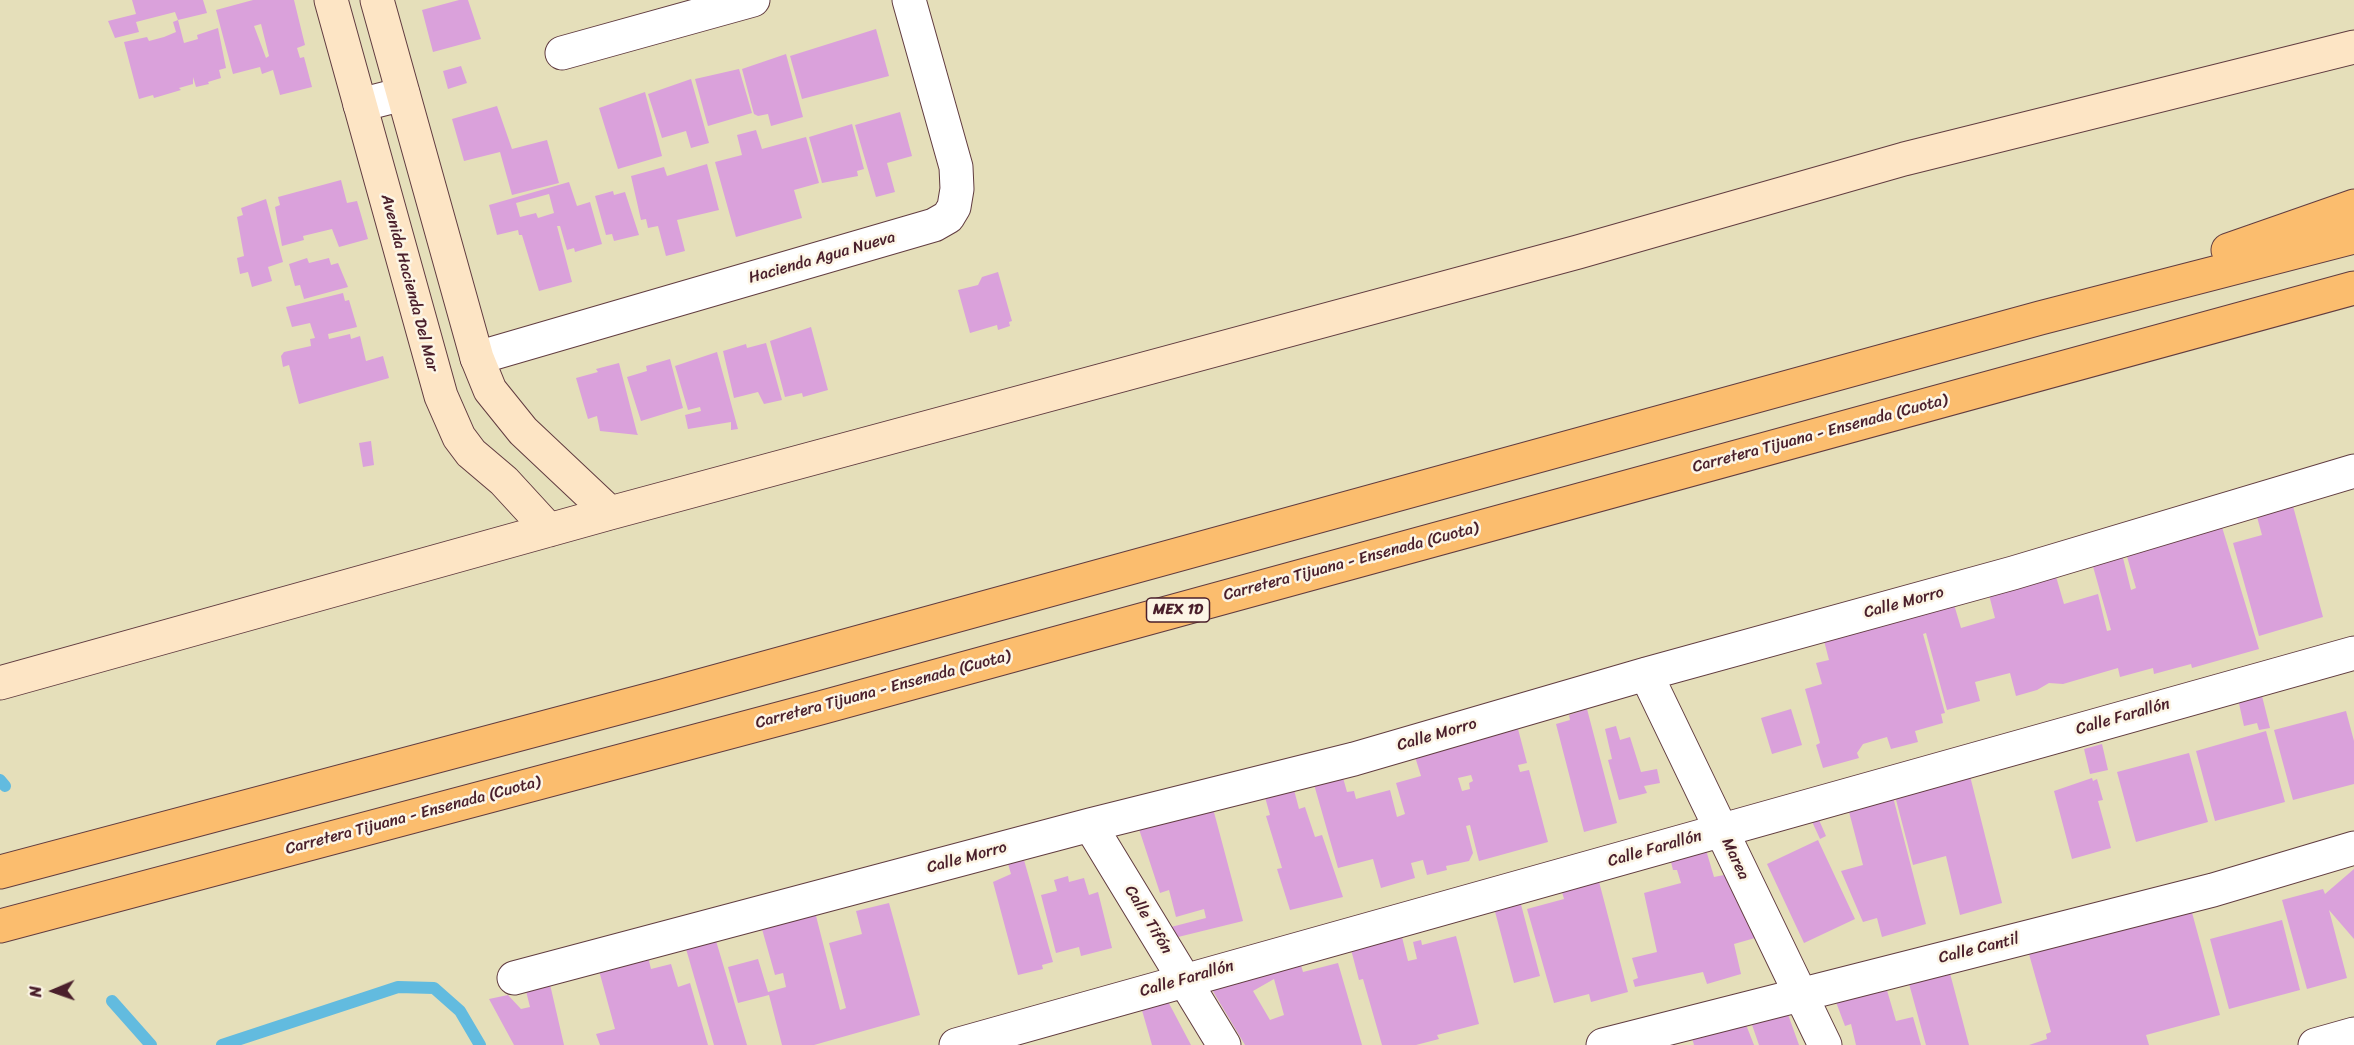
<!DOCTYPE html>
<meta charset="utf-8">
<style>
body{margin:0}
#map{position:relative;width:2354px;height:1045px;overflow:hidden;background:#e5dfba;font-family:Sriracha,sans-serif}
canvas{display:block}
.north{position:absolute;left:24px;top:961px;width:60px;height:60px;-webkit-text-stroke:4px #fcf5e5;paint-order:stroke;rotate:268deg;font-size:16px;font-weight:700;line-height:24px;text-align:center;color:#4a1f2b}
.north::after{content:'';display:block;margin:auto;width:21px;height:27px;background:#4a1f2b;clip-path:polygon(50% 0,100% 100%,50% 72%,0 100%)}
</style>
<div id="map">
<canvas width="2354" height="1045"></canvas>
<div class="north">N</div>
</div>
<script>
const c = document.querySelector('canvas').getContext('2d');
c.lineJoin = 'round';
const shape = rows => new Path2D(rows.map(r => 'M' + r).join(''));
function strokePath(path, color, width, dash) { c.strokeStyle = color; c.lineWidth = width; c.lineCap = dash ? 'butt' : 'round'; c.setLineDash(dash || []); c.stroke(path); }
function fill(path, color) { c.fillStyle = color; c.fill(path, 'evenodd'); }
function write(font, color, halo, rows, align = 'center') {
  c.font = font + ' Sriracha,sans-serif'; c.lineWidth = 5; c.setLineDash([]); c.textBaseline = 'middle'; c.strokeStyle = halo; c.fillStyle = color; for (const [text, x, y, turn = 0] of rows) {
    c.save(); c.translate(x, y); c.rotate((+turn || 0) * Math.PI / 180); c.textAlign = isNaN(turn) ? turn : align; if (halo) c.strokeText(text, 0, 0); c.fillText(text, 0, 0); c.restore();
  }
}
const stream = shape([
 [0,780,5,786],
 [112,1001,151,1045],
 [222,1045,398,987,434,988,460,1011,480,1045]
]);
const building = shape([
 [132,0,203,0,207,13,178,20,175,12,136,22,139,32,115,38,108,21,136,14],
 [253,0,294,0,305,45,297,48,300,58,304,57,312,87,280,95,273,70,262,74,260,67,233,74,216,10],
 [261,24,269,56,266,58,254,26],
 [459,0,468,0,481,39,433,52,422,10],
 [178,20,184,43,198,39,197,35,218,28,226,68,219,70,221,78,208,82,209,84,196,87,193,77,193,84,179,88,181,90,154,98,153,95,139,99,124,42,147,37,149,41,164,37,176,32,173,22],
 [876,29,889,76,802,99,790,56],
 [786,54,803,117,771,126,768,114,758,116,754,114,742,69],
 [461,66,467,83,448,89,443,71],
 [739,69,752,113,708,126,695,79],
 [691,79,709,143,691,148,686,131,662,138,648,94],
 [645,92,662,156,618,169,599,108],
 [497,106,512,149,547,140,559,183,512,195,500,152,464,161,452,119],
 [900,112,912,156,887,163,895,192,876,197,855,125],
 [852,124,864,169,857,171,858,176,822,183,809,137],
 [756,130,762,149,806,137,819,183,794,190,802,218,736,237,715,162,742,155,737,135],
 [707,164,719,210,677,220,685,251,666,256,658,226,648,228,646,219,641,220,631,176,664,167,667,176],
 [341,180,347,203,357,201,368,239,339,247,332,229,303,236,304,240,282,246,275,207,280,205,278,197],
 [569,182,577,206,590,202,602,244,575,252,574,248,567,250,560,226,557,226,572,282,539,291,522,235,519,235,518,230,497,235,489,205],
 [549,194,554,213,538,218,536,213,520,217,516,203],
 [613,191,614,195,625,192,639,235,614,241,612,234,606,235,595,196],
 [266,199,283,262,268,267,272,281,252,287,248,272,240,274,237,258,244,256,237,217,243,215,241,208],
 [307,258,309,263,329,258,331,265,338,263,348,287,304,299,300,285,295,286,289,264],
 [998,272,1012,321,1009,322,1010,326,998,330,997,325,970,333,958,290,978,285,982,277],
 [343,293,345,301,349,300,357,327,328,334,329,339,350,334,351,339,360,336,366,361,383,356,389,378,299,404,289,365,283,367,281,356,284,352,311,346,310,339,315,338,310,323,292,327,286,307],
 [811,327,828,390,803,397,802,393,785,397,770,341],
 [766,343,782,400,764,404,758,392,734,398,723,351,746,344,747,348],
 [717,352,738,429,731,430,731,422,688,429,685,415,701,411,700,407,688,410,675,366],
 [670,359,683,408,641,421,627,377,647,371,646,366],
 [619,363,637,433,638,435,600,431,597,416,588,419,576,378,598,372,596,369],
 [371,441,374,465,363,467,359,443],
 [2293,506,2323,617,2259,636,2233,543,2262,535,2257,517],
 [2222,527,2259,649,2192,668,2191,664,2154,674,2153,668,2120,677,2118,668,2063,684,2049,683,2037,690,2016,696,2010,673,1975,682,1980,701,1947,710,1926,633,1923,634,1945,713,1941,714,1943,723,1915,731,1918,742,1891,749,1887,737,1863,744,1857,753,1859,758,1823,768,1816,745,1820,743,1805,689,1822,684,1816,663,1829,660,1823,637,1953,601,1961,628,1995,618,1988,591,2055,573,2064,604,2098,594,2107,631,2111,630,2092,563,2122,554,2131,590,2136,588,2126,553],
 [2261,692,2270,728,2259,730,2257,723,2244,726,2238,699],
 [1587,709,1617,823,1584,832,1556,724,1570,720,1569,715],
 [1791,709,1802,745,1772,754,1761,718],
 [2346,711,2354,741,2354,784,2293,800,2274,730],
 [1509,721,1511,731,1518,729,1527,763,1518,765,1520,772,1529,770,1548,842,1479,861,1470,825,1466,826,1473,853,1469,861,1446,866,1447,870,1427,875,1423,860,1411,863,1415,878,1381,888,1373,859,1338,868,1311,774,1340,767,1347,792,1354,791,1356,799,1390,790,1397,817,1405,814,1396,783,1421,776,1412,747],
 [1471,775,1473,781,1469,783,1470,789,1462,791,1458,778],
 [1616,726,1620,740,1630,737,1641,772,1657,769,1660,783,1644,786,1647,793,1619,800,1608,760,1612,759,1605,729],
 [2266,731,2285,802,2215,821,2196,751],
 [2102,744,2108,770,2090,774,2084,749],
 [2189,753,2208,822,2136,842,2117,772],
 [1969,772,2002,903,1960,915,1946,856,1913,865,1894,792],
 [2092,778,2093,781,2097,779,2103,800,2098,801,2111,848,2072,859,2054,791],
 [1292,782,1299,809,1305,807,1315,837,1322,835,1343,897,1290,910,1277,869,1282,868,1266,816,1270,815,1263,790],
 [1892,793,1926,924,1882,937,1877,918,1863,922,1841,871,1863,865,1849,812],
 [1211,801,1243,921,1174,938,1171,927,1206,918,1204,909,1176,917,1169,890,1160,893,1136,820],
 [1816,813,1826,836,1820,839,1809,815],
 [1818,840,1855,919,1804,943,1767,864],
 [1704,843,1714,877,1724,875,1755,938,1734,944,1741,974,1707,984,1703,972,1635,987,1633,980,1638,978,1632,958,1657,952,1644,893,1681,883,1677,870,1673,870,1669,854],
 [1022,853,1053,962,1042,965,1043,969,1018,975,993,882,1011,874,1006,857],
 [2354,869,2354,939,2329,910,2347,978,2307,989,2282,900,2323,889,2325,894],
 [1597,874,1628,992,1591,1002,1589,994,1554,1003,1527,909,1564,899,1560,885],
 [1068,876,1069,882,1084,878,1089,895,1098,892,1112,948,1081,956,1079,947,1056,953,1041,895,1057,891,1054,880],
 [1519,897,1540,976,1514,983,1493,904],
 [2188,898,2220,1015,2146,1035,2149,1045,2029,1045,2047,1039,2046,1034,2051,1032,2025,940],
 [889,903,920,1015,814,1045,782,1045,769,995,738,1003,728,967,758,959,768,992,786,987,783,973,775,975,760,922,814,908,840,1010,846,1008,829,943,862,934,856,911],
 [2282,920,2300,990,2229,1009,2210,939],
 [1400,929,1408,961,1417,959,1413,942,1421,940,1422,945,1456,936,1479,1024,1437,1035,1439,1039,1416,1045,1382,1045,1363,979,1359,980,1349,942],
 [714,934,747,1045,714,1045,684,942],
 [647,953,651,969,671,964,678,987,690,983,708,1045,600,1045,596,1034,615,1029,598,967],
 [1298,955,1303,972,1338,963,1362,1045,1245,1045,1205,978],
 [1274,979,1284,1015,1270,1020,1253,991],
 [1947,962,1969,1045,1926,1045,1906,973],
 [549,980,564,1045,514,1045,489,999,508,995,521,1009,530,1007,525,987],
 [1884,980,1896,1021,1913,1017,1921,1045,1856,1045,1851,1024,1845,1026,1833,994],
 [1163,992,1191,1045,1152,1045,1139,1000],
 [1785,1006,1799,1045,1759,1045,1750,1019],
 [1743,1017,1754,1045,1694,1045,1690,1031]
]);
const street = shape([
 [562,53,753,0],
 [360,105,403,94],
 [477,358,934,225,948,217,954,207,957,189,956,167,909,0],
 [1646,674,1825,1045],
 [1090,825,1224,1045],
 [514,978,1090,825,1354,759,1646,674,2013,573,2354,471],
 [956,1045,2354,653],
 [1603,1045,2213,890,2354,848],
 [2315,1045,2354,1034]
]);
const secondary = shape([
 [331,0,441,396,459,437,471,453,504,481,549,530],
 [377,0,477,358,490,390,523,431,610,513],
 [0,683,610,513,1578,252,1904,159,2354,47]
]);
const highway = shape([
 [2228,250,2354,206],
 [0,872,663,696,2040,318,2354,237],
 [0,926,820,708,2354,288]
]);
const shields = [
 [1178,610,63]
];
const shieldNames = [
 ["MEX 1D",1178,610]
];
const streetNames = [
 ["Hacienda Agua Nueva",822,258,-16],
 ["Avenida Hacienda Del Mar",409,283,75],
 ["Carretera Tijuana - Ensenada (Cuota)",1820,434,-15],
 ["Carretera Tijuana - Ensenada (Cuota)",1351,562,-15],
 ["Calle Morro",1904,603,-15],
 ["Carretera Tijuana - Ensenada (Cuota)",883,690,-15],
 ["Calle Farallón",2123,717,-16],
 ["Calle Morro",1437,735,-16],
 ["Carretera Tijuana - Ensenada (Cuota)",413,816,-15],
 ["Calle Farallón",1655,849,-16],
 ["Calle Morro",967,858,-15],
 ["Marea",1735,859,65],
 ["Calle Tifón",1148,920,59],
 ["Calle Cantil",1979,949,-14],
 ["Calle Farallón",1187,979,-16]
];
strokePath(stream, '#62bbdf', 12);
fill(building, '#daa1db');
strokePath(street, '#613c40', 35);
strokePath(secondary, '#613c40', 35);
strokePath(highway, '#613c40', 35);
strokePath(street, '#fff', 33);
strokePath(secondary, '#fde5c5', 33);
strokePath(highway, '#fbbd6e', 33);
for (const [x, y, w] of shields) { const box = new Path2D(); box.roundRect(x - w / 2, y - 12, w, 24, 4.5); c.fillStyle = '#fcf5e5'; c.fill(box); strokePath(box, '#4a1f2b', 1.5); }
write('bold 15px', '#4a1f2b', null, shieldNames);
write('16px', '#4a1f2b', '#fcf5e5', streetNames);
</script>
